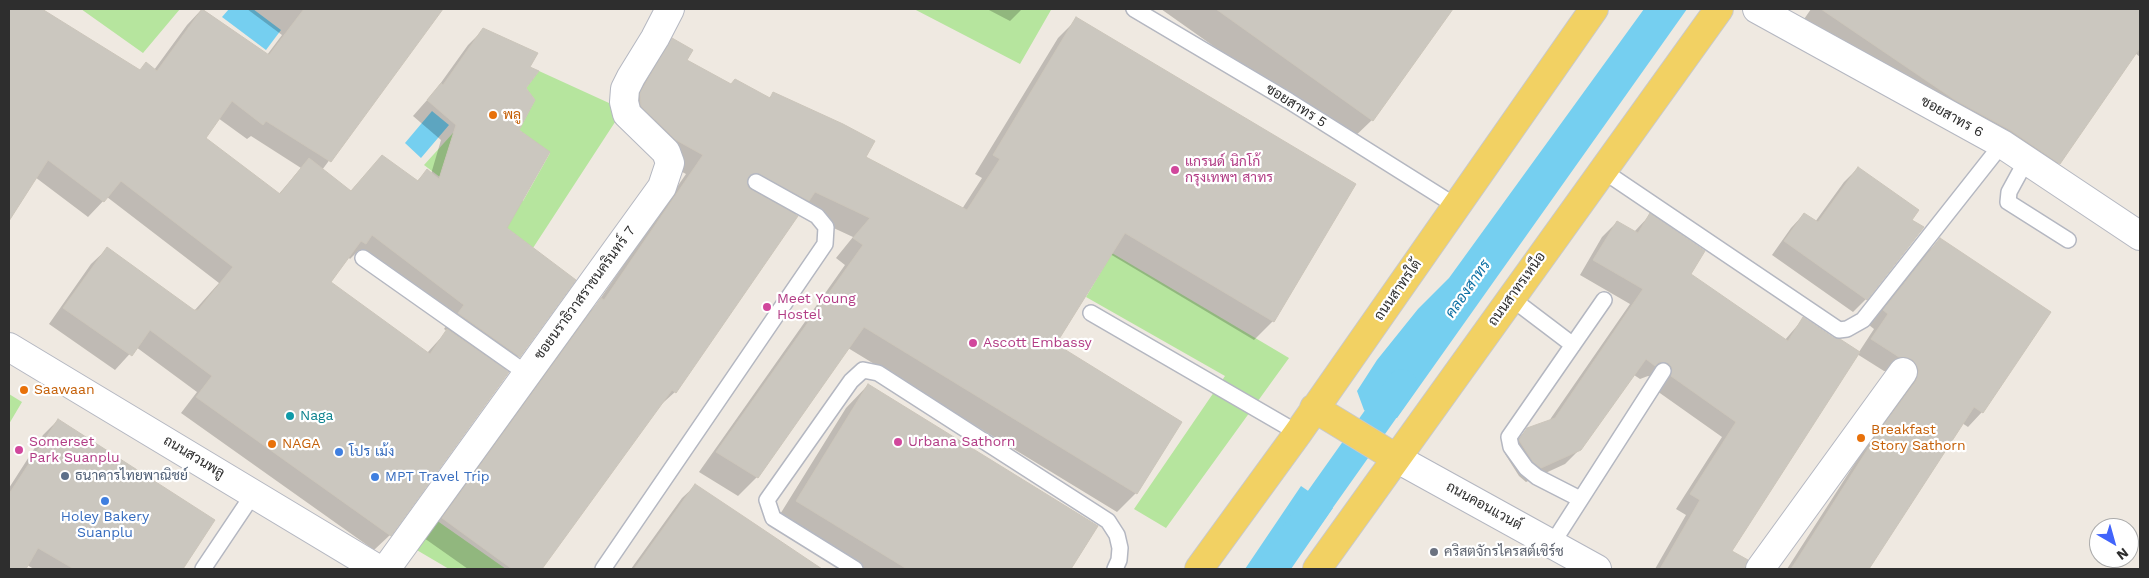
<!DOCTYPE html>
<meta charset="utf-8">
<style>
body{margin:0}
#map{position:relative;width:2149px;height:578px;overflow:hidden;background:#efe9e1;font-family:"Work Sans",sans-serif}
canvas{display:block}
.frame{position:absolute;inset:0;border:10px solid #2e2e2e;pointer-events:none}
.north{position:absolute;left:2089px;top:518px;width:50px;height:50px;box-sizing:border-box;background:#fff;border:1px solid #ababab;border-radius:50%;rotate:142deg;font-size:14px;font-weight:700;line-height:20px;text-align:center;color:#2e2e2e}
.north::after{content:'';display:block;margin:auto;width:18px;height:22px;background:#4264fb;clip-path:polygon(50% 0,100% 100%,50% 72%,0 100%)}
</style>
<div id="map">
<canvas width="2149" height="578"></canvas>
<div class="frame"></div>
<div class="north">N</div>
</div>
<script>
const c = document.querySelector('canvas').getContext('2d');
c.lineJoin = 'round';
function fill(path, color) { c.fillStyle = color; c.fill(path, 'evenodd'); }
const shape = rows => new Path2D(rows.map(r => 'M' + r).join(''));
function strokePath(path, color, width, dash) { c.strokeStyle = color; c.lineWidth = width; c.lineCap = dash ? 'butt' : 'round'; c.setLineDash(dash || []); c.stroke(path); }
function write(font, color, halo, rows, align = 'center') {
  c.font = font + ' "Work Sans",Sarabun,sans-serif'; c.lineWidth = 4.5; c.setLineDash([]); c.textBaseline = 'middle'; c.strokeStyle = halo; c.fillStyle = color; for (const [text, x, y, turn = 0] of rows) {
    c.save(); c.translate(x, y); c.rotate((+turn || 0) * Math.PI / 180); c.textAlign = isNaN(turn) ? turn : align; if (halo) c.strokeText(text, 0, 0); c.fillText(text, 0, 0); c.restore();
  }
}
const green = shape([
 [81,9,180,9,143,53],
 [914,9,1048,9,1051,10,1020,64],
 [539,71,609,103,617,119,533,248,424,165,453,133,471,137,458,165,523,201,550,153,519,130,535,100,526,88],
 [1112,253,1289,358,1166,528,1134,509,1225,376,1086,297],
 [9,394,22,402,9,424],
 [436,520,506,569,449,569,415,549]
]);
const water = shape([
 [229,9,253,9,281,30,266,50,222,17],
 [1644,9,1687,9,1397,418,1372,417,1364,410,1357,391,1377,360,1418,309,1449,278],
 [432,111,449,125,421,158,405,143],
 [1301,486,1333,508,1291,569,1245,569]
]);
const shadow = shape([
 [9,9,40,9,140,71,154,70,187,25,202,9,267,55,282,35,247,9,442,9,322,170,350,192,382,156,416,182,427,171,431,174,441,140,413,116,435,91,468,45,483,30,529,67,518,130,506,229,574,280,519,356,504,371,390,535,374,550,181,413,197,392,136,347,115,370,49,324,91,264,107,249,194,311,219,283,107,197,88,217,35,177,9,218],
 [218,118,247,139,251,136,301,168,278,195,204,138],
 [358,251,450,320,444,329,447,331,427,353,330,283,348,257,350,259],
 [987,9,1022,9,1010,21],
 [1161,9,1451,9,1372,120,1349,142],
 [1811,9,2140,9,2140,57,2135,53,2059,163,2038,184,1798,28],
 [1077,19,1273,321,1254,340,1110,254,1054,345,1180,422,1136,493,1117,512,848,348,757,477,738,496,699,472,845,265,836,258,853,237,797,211,675,392,655,410,540,569,468,569,424,538,582,319,596,305,686,174,658,159,623,125,654,59,673,40,685,61,730,85,768,99,773,94,865,157,962,209,982,178,975,174,1058,38],
 [1858,168,1866,299,1853,312,1772,255,1791,228,1804,214,1815,222,1844,182],
 [1650,215,1689,274,1784,341,1803,319,1833,339,1859,352,1874,329,1869,325,1925,254,1940,240,1982,412,1968,427,1962,423,1868,569,1787,569,1866,446,1890,371,1884,371,1857,354,1730,551,1744,569,1655,569,1686,515,1676,509,1722,437,1657,391,1654,378,1648,376,1640,379,1634,375,1580,449,1565,464,1526,482,1519,476,1505,454,1527,429,1549,421,1630,304,1580,275,1602,237,1617,222,1634,232],
 [868,385,1096,526,1069,569,847,569,774,524,846,408],
 [58,420,213,520,182,569,34,569,27,565,24,569,9,569,9,488,43,435],
 [695,486,820,569,631,569,682,498]
]);
const canal = shape([
 [1271,569,1402,384]
]);
const building = shape([
 [9,9,42,9,140,70,146,62,157,71,202,9,269,55,304,9,443,9,331,162,266,121,263,125,232,101,206,138,280,194,309,158,351,191,382,155,418,181,427,169,439,179,456,125,427,100,441,83,443,85,483,28,538,53,530,67,539,71,526,88,535,100,519,130,550,152,507,228,576,280,520,357,458,313,464,305,372,235,366,244,361,241,331,282,430,354,447,329,509,372,391,536,196,397,212,376,150,330,132,356,63,308,107,247,194,310,198,310,233,267,121,181,104,202,48,160,9,221,9,9],
 [1216,9,1453,9,1373,121,1216,9],
 [1821,9,2140,9,2140,48,2060,164,2010,130,1955,100,1821,9],
 [1076,17,1356,184,1274,322,1125,233,1056,344,1182,422,1137,494,864,327,758,478,716,452,863,245,853,238,870,218,815,192,809,201,755,173,748,178,748,187,798,216,676,393,672,390,542,569,512,569,442,518,601,298,604,300,703,155,676,140,641,106,640,93,672,38,693,50,687,60,731,84,735,79,770,98,773,92,843,124,875,141,866,157,967,210,1000,159,993,155,1076,17],
 [1858,167,1919,210,1912,220,1924,227,1867,300,1784,241,1804,213,1818,222,1858,167],
 [1650,213,1705,251,1691,274,1788,341,1803,317,1834,338,1840,339,1860,352,1732,551,1748,560,1745,569,1660,569,1700,500,1690,494,1736,422,1671,376,1672,367,1668,363,1659,362,1655,366,1646,359,1581,450,1541,468,1533,462,1519,440,1527,428,1555,418,1643,289,1593,260,1617,221,1638,233,1650,213],
 [1940,238,2051,312,1983,413,1974,407,1869,569,1791,569,1880,430,1916,381,1919,370,1913,360,1905,357,1899,357,1871,339,1888,314,1883,310,1940,238],
 [868,384,1098,526,1071,569,907,569,796,501,868,384],
 [58,419,215,520,183,569,74,569,38,548,26,569,9,569,9,494,58,419],
 [695,484,746,518,822,569,634,569,695,484]
]);
const lane = shape([
 [1134,9,1289,101,1456,206],
 [2027,159,2009,192,2008,202,2068,240],
 [1602,170,1839,330,1847,329,1863,320,2002,144],
 [363,258,526,373],
 [1511,298,1573,345],
 [1091,313,1298,433],
 [1580,499,1537,477,1526,468,1511,447,1509,437,1604,300],
 [1552,544,1663,371],
 [203,569,254,493],
 [603,569,825,244,826,227,817,216,756,182],
 [855,569,773,518,767,500,851,381,863,370,878,373,1108,521,1117,535,1120,548,1119,560,1115,569]
]);
const street = shape([
 [1757,9,2002,144,2140,236],
 [1396,458,1597,569],
 [386,569,662,187,670,163,666,152,627,114,624,102,625,89,631,77,655,38,670,9],
 [1760,569,1903,372]
]);
const secondary = shape([
 [9,347,378,569]
]);
const primary = shape([
 [1314,408,1396,458],
 [1199,569,1298,433,1594,9],
 [1317,569,1719,9]
]);
const markers = [
 [493,115,5,"#e8710a"],
 [1175,170,5,"#d1479c"],
 [767,307,5,"#d1479c"],
 [973,343,5,"#d1479c"],
 [24,390,5,"#e8710a"],
 [290,416,5,"#0f9aa8"],
 [1861,438,5,"#e8710a"],
 [898,442,5,"#d1479c"],
 [272,444,5,"#e8710a"],
 [19,450,5,"#d1479c"],
 [339,452,5,"#3f7fe0"],
 [65,476,5,"#5c6f8a"],
 [375,477,5,"#3f7fe0"],
 [105,501,5,"#3f7fe0"],
 [1434,552,5,"#6b7280"]
];
const streetNames = [
 ["ซอยสาทร 5",1296,106,32],
 ["ซอยสาทร 6",1952,117,29],
 ["ถนนสาทรเหนือ",1517,289,-54],
 ["ถนนสาทรใต้",1398,290,-55],
 ["ซอยนราธิวาสราชนครินทร์ 7",585,293,-54],
 ["ถนนสวนพลู",194,457,31],
 ["ถนนคอนแวนต์",1484,506,29]
];
const foodNames = [
 ["พลู",503,115],
 ["Saawaan",34,390],
 ["Breakfast",1871,430],
 ["Story Sathorn",1871,446],
 ["NAGA",282,444]
];
const hotelNames = [
 ["แกรนด์ นิกโก้",1185,162],
 ["กรุงเทพฯ สาทร",1185,178],
 ["Meet Young",777,299],
 ["Hostel",777,315],
 ["Ascott Embassy",983,343],
 ["Somerset",29,442],
 ["Park Suanplu",29,458],
 ["Urbana Sathorn",908,442]
];
const cultureNames = [
 ["Naga",300,416]
];
const shopNames = [
 ["โปร เม้ง",349,452],
 ["MPT Travel Trip",385,477],
 ["Holey Bakery",105,517,"center"],
 ["Suanplu",105,533,"center"]
];
const serviceNames = [
 ["ธนาคารไทยพาณิชย์",75,476]
];
const worshipNames = [
 ["คริสตจักรไครสต์เชิร์ช",1444,552]
];
const waterNames = [
 ["คลองสาทร",1468,289,-55]
];
fill(green, '#b6e59e');
fill(water, '#75cff0');
fill(shadow, '#0003');
strokePath(canal, '#75cff0', 30);
fill(building, '#cbc7bf');
strokePath(building, '#cbc5ba', 1);
strokePath(lane, '#b4b7c1', 18);
strokePath(street, '#b4b7c1', 30);
strokePath(secondary, '#b4b7c1', 30);
strokePath(primary, '#c9c9c9', 30);
strokePath(lane, '#fff', 15);
strokePath(street, '#fff', 28);
strokePath(secondary, '#fff', 28);
strokePath(primary, '#f2d163', 28);
for (const [x, y, r, color] of markers) { const dot = new Path2D(); dot.arc(x, y, r, 0, 2 * Math.PI); c.fillStyle = color; c.fill(dot); strokePath(dot, '#fff', 2); }
write('14px', '#2e2e2e', '#fff', streetNames);
write('14px', '#c56008', '#fff', foodNames, 'left');
write('14px', '#b23c85', '#fff', hotelNames, 'left');
write('14px', '#0d838f', '#fff', cultureNames, 'left');
write('14px', '#366cbe', '#fff', shopNames, 'left');
write('14px', '#4e5e75', '#fff', serviceNames, 'left');
write('14px', '#5b616d', '#fff', worshipNames, 'left');
write('italic 15px', '#0d6fa3', '#fff', waterNames);
</script>
